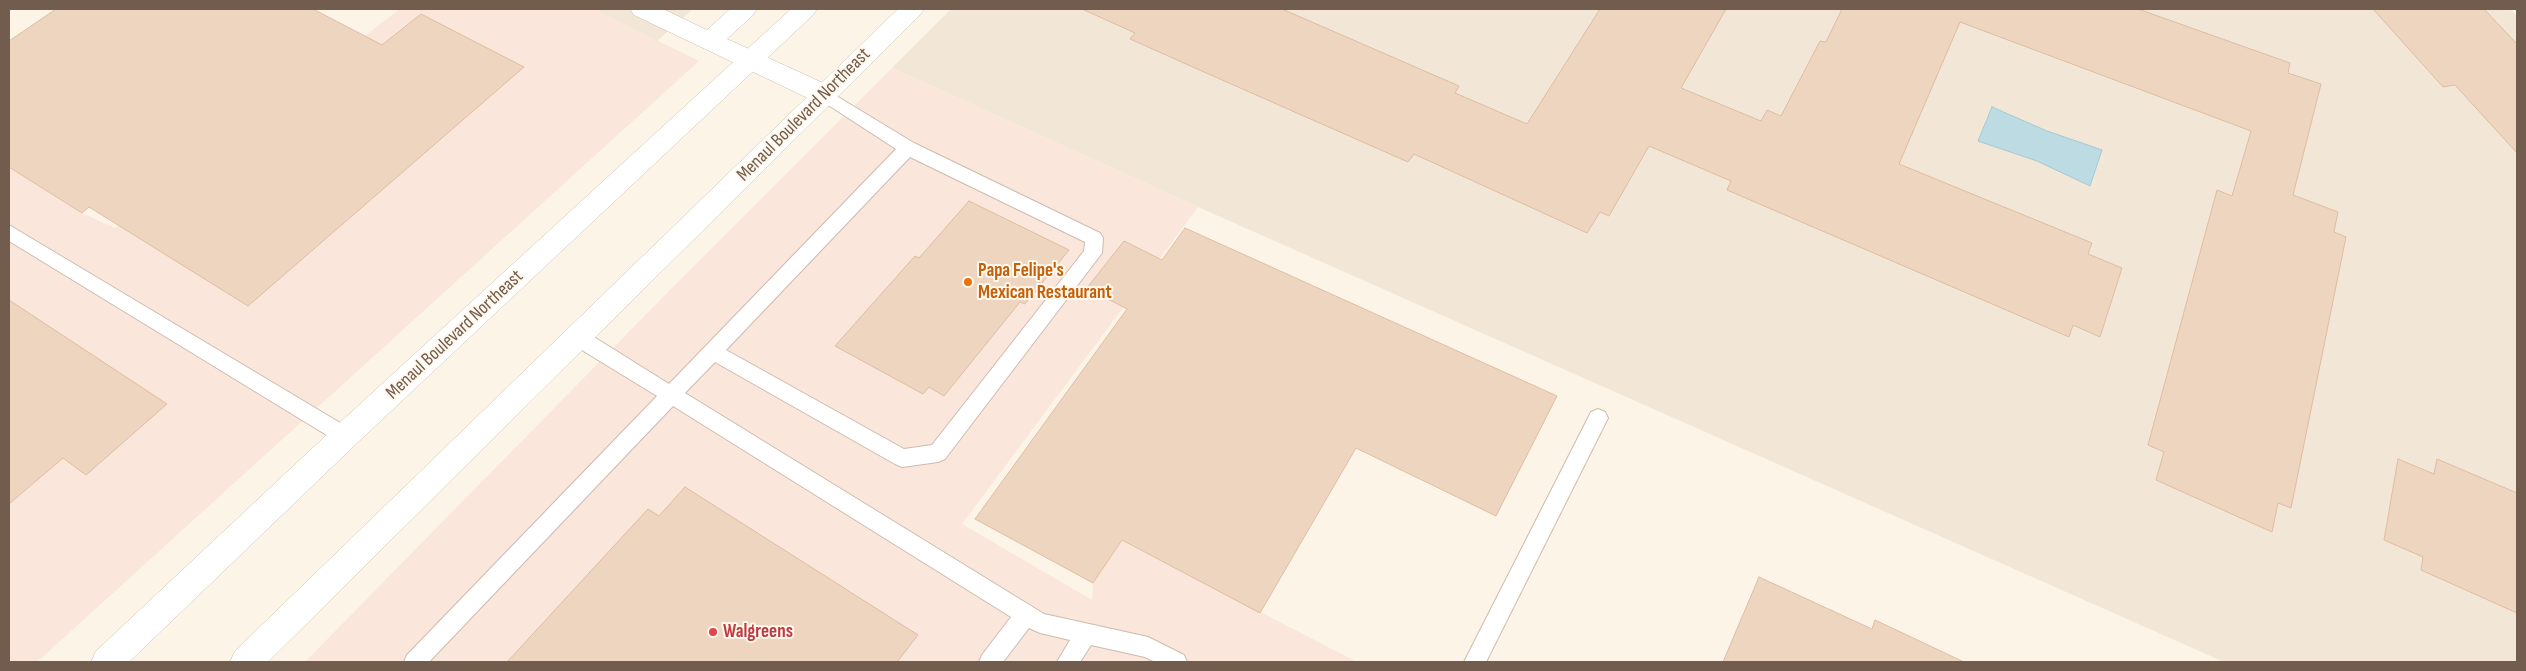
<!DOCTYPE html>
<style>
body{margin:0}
#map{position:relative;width:2526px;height:671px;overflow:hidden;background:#fbf4e7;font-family:"Sofia Sans Condensed",sans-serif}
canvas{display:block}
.frame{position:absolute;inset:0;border:10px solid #725c4d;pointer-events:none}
</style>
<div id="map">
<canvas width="2526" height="671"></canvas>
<div class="frame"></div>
</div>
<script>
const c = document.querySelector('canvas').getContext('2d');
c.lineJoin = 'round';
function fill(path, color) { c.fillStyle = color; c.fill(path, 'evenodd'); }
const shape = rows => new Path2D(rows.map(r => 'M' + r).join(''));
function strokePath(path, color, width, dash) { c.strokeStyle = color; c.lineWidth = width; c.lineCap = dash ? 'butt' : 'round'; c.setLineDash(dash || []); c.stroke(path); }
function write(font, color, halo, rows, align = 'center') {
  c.font = font + ' "Sofia Sans Condensed",sans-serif'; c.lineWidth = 4; c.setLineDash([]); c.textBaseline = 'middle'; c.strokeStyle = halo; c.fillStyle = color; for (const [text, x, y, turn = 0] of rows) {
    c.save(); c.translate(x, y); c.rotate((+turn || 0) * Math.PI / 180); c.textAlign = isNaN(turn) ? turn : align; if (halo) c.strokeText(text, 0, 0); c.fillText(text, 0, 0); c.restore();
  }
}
const residential = shape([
 [593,9,693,9,657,41],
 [951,9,2510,9,2517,16,2517,662,2224,662,1198,207,892,68]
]);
const commercial = shape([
 [400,9,593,9,699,61,37,662,13,662,9,659,9,167,82,213,115,228],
 [892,68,1198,207,962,524,1092,600,1093,583,1121,540,1357,662,305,662,670,290]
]);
const water = shape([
 [1992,107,2047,131,2102,150,2090,186,2037,161,1978,141,1992,107]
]);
const building = shape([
 [56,9,313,9,382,45,421,14,524,67,248,306,89,207,82,213,9,167,9,41,56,9],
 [1082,9,1282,9,1459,86,1455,93,1527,124,1600,9,1726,9,1681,88,1761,121,1767,110,1781,116,1820,41,1826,42,1842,9,2138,9,2290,63,2288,73,2321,84,2293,195,2338,212,2334,232,2346,237,2291,508,2278,503,2272,532,2156,480,2164,452,2148,445,2217,190,2232,196,2251,131,1960,22,1899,164,2092,243,2088,254,2122,268,2100,337,2073,325,2069,337,1727,190,1731,181,1649,146,1609,216,1600,212,1587,233,1414,154,1408,162,1204,72,1130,39,1135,33,1082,9],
 [2373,9,2484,9,2517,44,2517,153,2455,85,2443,87,2373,9],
 [969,201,1069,250,1025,304,1020,302,944,396,929,387,923,394,835,346,915,256,919,258,969,201],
 [1185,228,1557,396,1496,516,1356,448,1260,613,1122,540,1093,583,975,519,1127,309,1087,288,1124,241,1162,260,1185,228],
 [9,300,167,404,86,475,63,458,9,504,9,300],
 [2398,459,2434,474,2437,459,2517,493,2517,613,2421,570,2423,557,2384,540,2398,459],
 [685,487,918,635,897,662,507,662,648,509,659,516,685,487],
 [1759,577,1872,629,1875,620,1964,662,1723,662,1759,577]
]);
const lane = shape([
 [825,89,914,143,1100,233,1103,238,1102,253,945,459,938,462,902,467,895,464,715,362,685,393,1044,614,1148,637,1184,655,1187,662,1155,662,1145,657,1091,645,1080,662,1057,662,1070,640,1040,633,1029,628,1003,662,979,662,982,655,1011,617,673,406,429,662,404,662,407,655,657,396,572,344,570,338,572,332,579,330,586,332,669,384,896,149,819,99,817,95,819,91,825,89],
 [910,157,1085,242,1084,251,932,445,904,449,726,350,910,157],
 [9,225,352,430,355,436,352,442,345,445,338,442,9,241,9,225],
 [1598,409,1605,412,1608,418,1486,662,1464,662,1591,412,1598,409]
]);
const street = shape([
 [630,9,663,9,707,30,730,9,757,9,753,15,727,39,834,88,837,95,834,102,825,104,816,102,634,15,630,9]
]);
const secondary = shape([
 [791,9,817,9,813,15,355,445,129,662,91,662,96,651,335,427,791,9],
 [898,9,924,9,920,15,268,662,230,662,235,651,898,9]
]);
const markers = [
 [968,282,5,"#e8710a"],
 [713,632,5,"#e0444e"]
];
const streetNames = [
 ["Menaul Boulevard Northeast",804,115,-45],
 ["Menaul Boulevard Northeast",455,335,-43]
];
const foodNames = [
 ["Papa Felipe's",978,271],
 ["Mexican Restaurant",978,293]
];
const healthNames = [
 ["Walgreens",723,632]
];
fill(residential, '#f2e6d6');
fill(commercial, '#fae6db');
fill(water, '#bddbe3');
strokePath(water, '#a4cad4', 1);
fill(building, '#eed5c0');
strokePath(building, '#dfbda2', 1);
strokePath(lane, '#ccbcae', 2);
strokePath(street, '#ccbcae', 1);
strokePath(secondary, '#cebdab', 1);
fill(lane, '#fff');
fill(street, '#fff');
fill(secondary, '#fff');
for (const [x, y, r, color] of markers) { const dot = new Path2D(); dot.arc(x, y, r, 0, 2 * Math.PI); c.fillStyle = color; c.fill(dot); strokePath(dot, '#fef8ed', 2); }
write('19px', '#725c4d', '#fef8ed', streetNames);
write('bold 19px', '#c56008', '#fef8ed', foodNames, 'left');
write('bold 19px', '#be3a42', '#fef8ed', healthNames, 'left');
</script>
